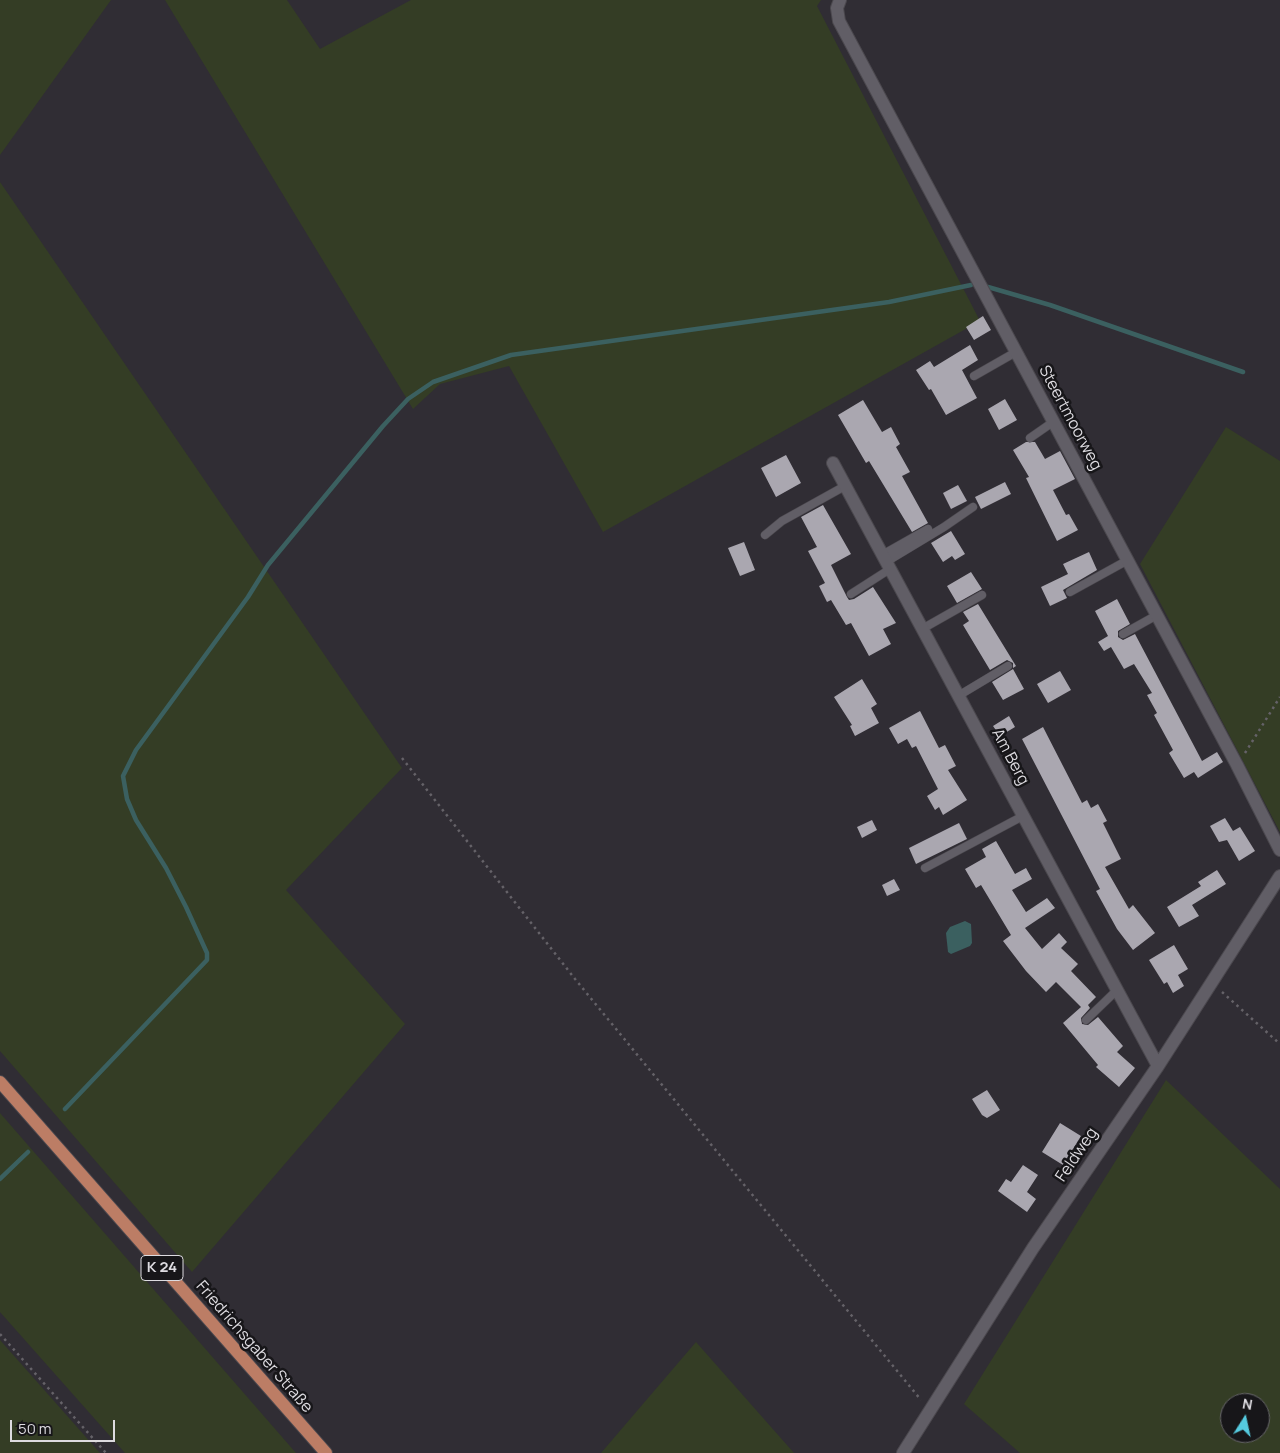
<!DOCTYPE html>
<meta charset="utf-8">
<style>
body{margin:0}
#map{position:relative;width:1280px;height:1453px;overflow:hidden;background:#302d34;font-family:Manrope,sans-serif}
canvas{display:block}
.north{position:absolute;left:1220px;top:1393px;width:50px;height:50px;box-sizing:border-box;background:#171619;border:1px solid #666569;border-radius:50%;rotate:10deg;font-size:14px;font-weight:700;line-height:20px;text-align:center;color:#dddbe0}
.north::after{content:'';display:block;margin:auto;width:18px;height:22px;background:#55cadf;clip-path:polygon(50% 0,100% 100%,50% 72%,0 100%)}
.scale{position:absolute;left:10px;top:1420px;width:105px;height:22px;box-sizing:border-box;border:2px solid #dddbe0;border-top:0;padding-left:6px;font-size:15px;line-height:18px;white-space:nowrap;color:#dddbe0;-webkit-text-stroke:4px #171619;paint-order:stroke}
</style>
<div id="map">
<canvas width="1280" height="1453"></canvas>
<div class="north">N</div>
<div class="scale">50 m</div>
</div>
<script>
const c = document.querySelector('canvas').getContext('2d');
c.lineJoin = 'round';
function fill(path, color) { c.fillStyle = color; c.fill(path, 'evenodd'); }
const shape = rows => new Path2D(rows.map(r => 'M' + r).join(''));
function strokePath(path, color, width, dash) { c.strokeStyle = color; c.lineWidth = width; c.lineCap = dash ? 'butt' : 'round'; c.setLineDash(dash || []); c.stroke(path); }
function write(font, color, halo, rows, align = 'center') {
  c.font = font + ' Manrope,sans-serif'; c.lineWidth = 5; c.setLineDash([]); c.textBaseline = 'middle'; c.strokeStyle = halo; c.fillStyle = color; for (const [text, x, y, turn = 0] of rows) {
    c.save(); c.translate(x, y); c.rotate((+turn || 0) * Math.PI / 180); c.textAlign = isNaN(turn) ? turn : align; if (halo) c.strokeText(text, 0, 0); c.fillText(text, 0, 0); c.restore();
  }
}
const green = shape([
 [0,0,111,0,0,155],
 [165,0,287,0,320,49,411,0,821,0,817,6,980,321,603,532,509,366,440,384,413,409],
 [0,182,402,768,286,890,405,1024,192,1272,0,1051],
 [1226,427,1280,461,1280,832,1140,564],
 [1166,1080,1280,1189,1280,1453,1020,1453,964,1404],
 [1230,1403,1260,1403,1260,1433,1230,1433],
 [0,1113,296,1453,125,1453,0,1312],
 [0,1340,100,1453,0,1453],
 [696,1342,794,1453,601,1453]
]);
const water = shape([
 [965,921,971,924,972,943,970,946,951,954,948,952,946,933,950,927]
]);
const stream = shape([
 [988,287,1050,305,1243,372],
 [65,1109,207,960,207,953,186,907,166,868,136,820,127,799,123,776,136,750,248,597,268,565,383,426,408,399,433,382,511,355,889,302,971,285],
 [0,1179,28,1152]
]);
const building = shape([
 [983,316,991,330,974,340,966,327],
 [970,345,978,360,962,370,977,398,946,415,931,389,929,390,916,370,930,361,934,367],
 [1005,399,1017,420,999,430,988,409],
 [863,400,882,432,891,427,900,444,896,447,910,472,902,476,928,523,912,532,869,461,866,463,838,415],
 [1026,442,1035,442,1045,459,1060,451,1075,479,1053,490,1066,515,1069,514,1078,530,1057,541,1026,478,1029,477,1013,450],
 [786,455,801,483,776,497,761,468],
 [1005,482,1011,494,981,509,975,497],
 [958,485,967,501,951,509,943,493],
 [823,505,851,554,831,565,847,597,849,600,854,599,873,587,896,623,883,629,891,644,869,656,851,623,846,625,831,600,827,602,819,586,825,583,808,551,817,547,801,517],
 [951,531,965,554,955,560,952,556,943,562,931,543],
 [744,542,755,570,740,576,728,548],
 [1089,552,1097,570,1063,590,1067,598,1050,606,1041,587,1068,574,1063,564],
 [971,572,982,589,957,603,947,586],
 [1117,599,1130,624,1118,631,1118,637,1123,640,1135,634,1202,761,1217,752,1223,762,1198,778,1194,772,1184,778,1169,753,1173,750,1154,715,1157,713,1147,695,1152,693,1134,664,1124,669,1111,647,1104,651,1098,642,1108,636,1095,611],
 [978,604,1016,666,1013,668,1013,663,1007,660,990,670,963,625,969,621,963,612],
 [1013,669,1024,689,1003,700,992,682],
 [1060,671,1071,690,1048,703,1037,684],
 [862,679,877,704,871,708,879,723,855,736,850,726,852,725,834,697],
 [920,711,939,748,945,745,956,766,948,770,967,800,943,815,939,807,935,810,927,796,938,789,916,746,912,748,907,739,898,744,889,728],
 [1009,716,1015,727,1000,736,993,726],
 [1043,727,1082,803,1087,800,1091,808,1098,804,1107,821,1103,823,1121,859,1105,867,1129,909,1133,905,1155,933,1133,950,1117,929,1096,891,1100,889,1022,739],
 [1225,818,1233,831,1240,827,1255,851,1239,861,1227,840,1219,842,1210,826],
 [872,820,877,830,862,838,857,827],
 [959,823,967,839,916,864,909,848],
 [996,841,1015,874,1026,868,1032,879,1012,890,1026,912,1047,898,1055,908,1025,928,1042,949,1059,933,1067,942,1061,948,1078,964,1071,971,1096,997,1088,1005,1090,1008,1081,1018,1082,1024,1088,1025,1098,1017,1123,1046,1117,1052,1135,1068,1119,1087,1096,1067,1098,1065,1063,1023,1081,1007,1056,982,1046,992,1026,971,1003,941,1011,935,981,885,976,888,965,869,986,857,982,849],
 [1217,870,1226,884,1192,905,1199,916,1179,927,1167,907,1201,886,1198,882],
 [894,879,900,890,887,896,882,885],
 [1174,945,1188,969,1178,975,1184,986,1173,993,1167,982,1164,984,1149,960],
 [987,1090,1000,1110,987,1118,982,1115,972,1099],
 [1060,1123,1081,1136,1063,1165,1042,1152],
 [1023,1165,1038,1175,1027,1192,1036,1199,1027,1212,998,1191,1006,1179,1011,1182]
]);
const path = shape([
 [1245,753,1280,697],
 [402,758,575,979,921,1400],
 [1222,992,1280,1044],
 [0,1334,106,1453]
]);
const lane = shape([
 [974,376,1016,352],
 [1030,438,1053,422],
 [765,535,782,521,845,486],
 [882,555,928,529],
 [886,562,944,527,973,507],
 [1070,592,1128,560],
 [851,594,890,569],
 [922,629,982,595],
 [1123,634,1157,615],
 [958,696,1008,666],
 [925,868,1023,816],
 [1086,1020,1117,990]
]);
const street = shape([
 [840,0,837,8,839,21,1237,765,1280,850],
 [833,463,1158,1066],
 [903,1453,1033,1248,1158,1066,1280,876]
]);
const primary = shape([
 [0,1082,326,1453]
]);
const shields = [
 [162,1268,42]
];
const shieldNames = [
 ["K 24",162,1268]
];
const streetNames = [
 ["Steertmoorweg",1070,418,62],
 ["Am Berg",1010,757,62],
 ["Feldweg",1077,1155,-56],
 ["Friedrichsgaber Straße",254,1347,49]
];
fill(green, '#343d25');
fill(water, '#3b6060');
strokePath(stream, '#3b6060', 4.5);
fill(building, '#aaa7b0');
strokePath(lane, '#4b484e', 9);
strokePath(street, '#4b484e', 14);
strokePath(primary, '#4b484e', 14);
strokePath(path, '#656268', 2.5, [2.5, 4]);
strokePath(lane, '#615e66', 8);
strokePath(street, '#615e66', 12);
strokePath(primary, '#bc7d65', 12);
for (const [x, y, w] of shields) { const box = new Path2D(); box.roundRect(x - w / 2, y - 12.5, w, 25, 4); c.fillStyle = '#171619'; c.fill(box); strokePath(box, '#dddbe0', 1); }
write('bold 15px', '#dddbe0', null, shieldNames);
write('16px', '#dddbe0', '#171619', streetNames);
</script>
